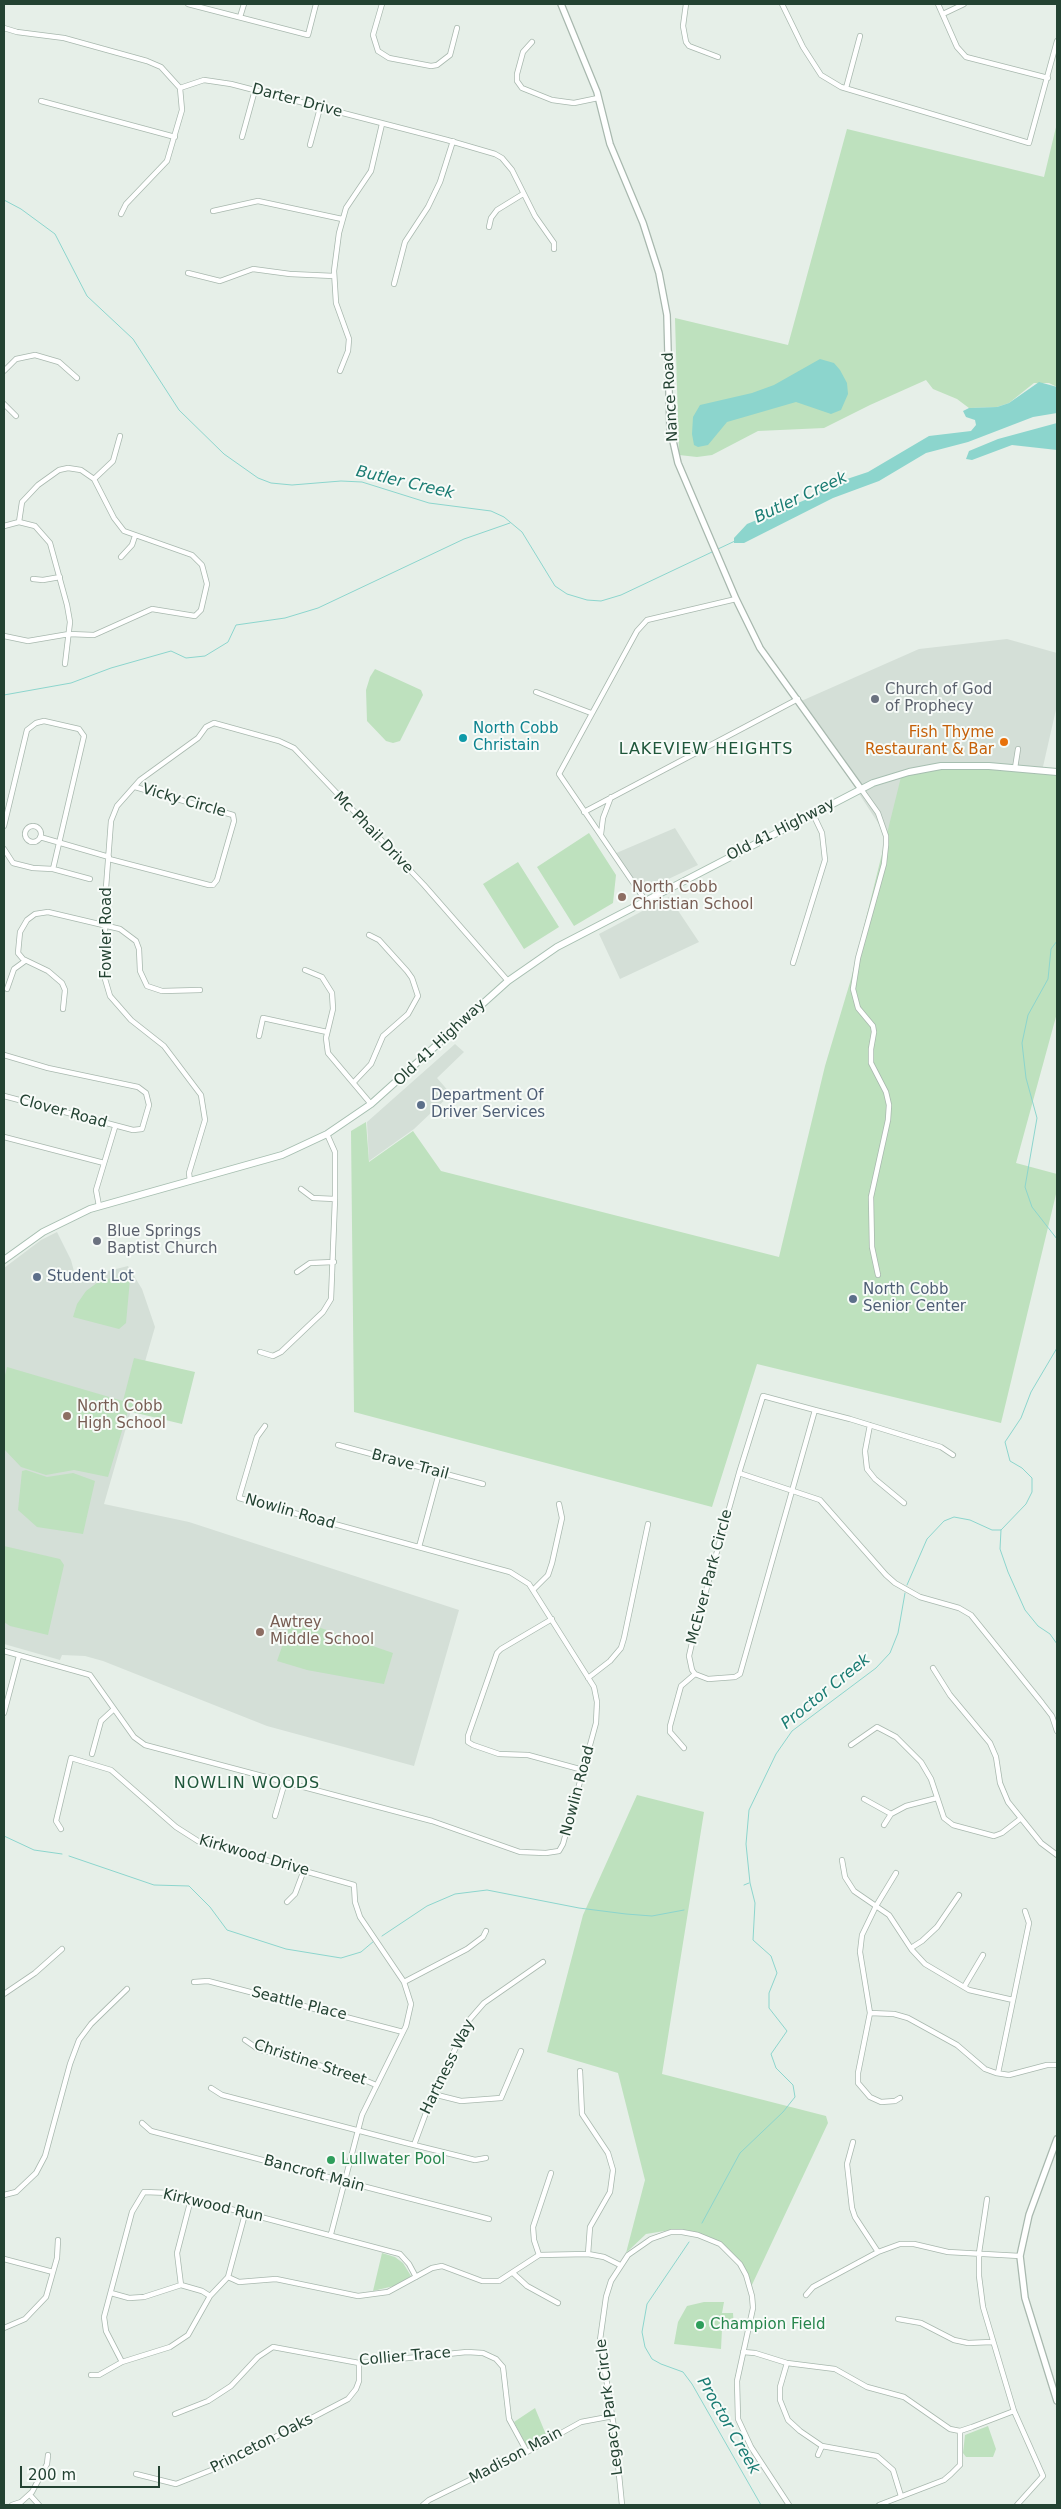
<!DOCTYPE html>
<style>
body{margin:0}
#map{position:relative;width:1061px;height:2509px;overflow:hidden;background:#e6efe8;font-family:"DejaVu Sans",sans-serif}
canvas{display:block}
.frame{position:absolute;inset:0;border:5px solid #234232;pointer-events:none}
.scale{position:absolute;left:20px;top:2466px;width:140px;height:22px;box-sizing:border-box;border:2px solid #234232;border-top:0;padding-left:6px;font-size:15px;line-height:18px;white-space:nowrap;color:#234232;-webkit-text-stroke:4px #f7fbf8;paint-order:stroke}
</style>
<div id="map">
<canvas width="1061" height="2509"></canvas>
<div class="frame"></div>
<div class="scale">200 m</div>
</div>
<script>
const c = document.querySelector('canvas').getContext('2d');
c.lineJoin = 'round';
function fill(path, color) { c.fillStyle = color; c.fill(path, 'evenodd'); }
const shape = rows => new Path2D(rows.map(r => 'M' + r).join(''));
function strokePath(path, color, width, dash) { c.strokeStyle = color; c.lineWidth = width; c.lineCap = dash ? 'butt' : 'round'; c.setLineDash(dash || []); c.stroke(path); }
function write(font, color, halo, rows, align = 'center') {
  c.font = font + ' "DejaVu Sans",sans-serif'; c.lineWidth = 4; c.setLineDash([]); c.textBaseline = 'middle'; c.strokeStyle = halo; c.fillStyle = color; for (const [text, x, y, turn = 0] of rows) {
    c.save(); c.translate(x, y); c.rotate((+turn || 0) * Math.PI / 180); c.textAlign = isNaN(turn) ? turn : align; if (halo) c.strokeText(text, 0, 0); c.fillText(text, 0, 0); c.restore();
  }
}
const built = shape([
 [1007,639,1057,653,1057,705,1042,771,886,835,799,702,919,649],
 [675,828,698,865,641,892,614,854],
 [669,897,699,942,620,979,599,934],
 [455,1044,464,1052,437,1078,451,1094,414,1129,369,1161,367,1122],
 [57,1232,71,1260,76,1279,128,1266,142,1289,155,1327,104,1504,189,1522,459,1610,414,1766,267,1726,103,1661,85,1656,62,1655,60,1660,4,1644,4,1268,41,1240]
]);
const green = shape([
 [1057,123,1057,387,1049,383,1034,383,1009,403,997,407,969,408,957,399,933,389,926,380,870,405,824,428,758,431,712,455,697,457,679,455,675,318,788,345,847,129,1044,177],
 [375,669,421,690,423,695,400,741,393,743,386,741,367,721,366,690,370,677],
 [942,765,1057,774,1057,1013,1016,1163,1057,1174,1057,1190,1001,1423,757,1364,712,1507,354,1412,351,1131,366,1122,369,1162,413,1131,441,1171,779,1257,825,1066,851,979,901,777],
 [589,833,616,875,613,903,574,926,537,867],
 [518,862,559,927,524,949,483,884],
 [119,1277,130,1279,126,1323,119,1329,73,1317,77,1304,86,1291,101,1280],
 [134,1358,195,1372,182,1424,128,1411,108,1477,74,1470,46,1475,21,1467,4,1449,4,1379,7,1367,123,1401],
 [26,1470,47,1477,73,1473,95,1481,83,1534,37,1527,18,1510,22,1471],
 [4,1546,60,1559,64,1565,48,1635,10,1626,4,1622],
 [292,1618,393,1653,384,1684,307,1670,277,1661],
 [637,1795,704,1812,662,2074,826,2116,828,2123,750,2289,743,2266,726,2249,705,2236,677,2229,646,2234,626,2253,645,2180,618,2073,547,2052,583,1915],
 [382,2253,395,2257,403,2263,411,2276,398,2285,373,2291],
 [704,2302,724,2302,722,2313,733,2313,734,2329,722,2329,721,2349,674,2344,678,2322,687,2306],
 [535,2408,547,2437,531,2446,526,2445,514,2422],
 [988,2426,996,2449,993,2457,966,2457,963,2453,965,2435]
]);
const water = shape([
 [820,359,834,363,840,370,847,383,848,394,841,410,831,414,796,402,727,422,708,445,698,447,694,445,692,434,693,417,700,405,752,393,774,385],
 [1039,382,1057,387,1057,413,1033,417,968,442,926,453,879,481,833,498,744,543,734,543,734,538,747,524,805,500,829,485,868,472,929,436,971,431,976,425,975,420,966,417,963,411,969,408,997,407,1009,403],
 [1057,423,1057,450,1012,445,972,460,966,459,969,451,998,439]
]);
const stream = shape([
 [4,200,21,209,55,234,87,296,133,339,179,410,224,454,258,478,271,483,292,485,341,481,362,482,429,503,491,511,504,517,522,532,555,586,567,594,587,600,601,601,621,595,712,552],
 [718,549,735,541],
 [4,695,71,683,111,668,171,651,186,658,205,656,228,642,236,625,285,618,318,608,464,539,510,523],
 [1057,941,1051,949,1048,979,1028,1015,1022,1043,1026,1078,1037,1118,1025,1187,1032,1207,1057,1239],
 [1001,1530,1000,1549,1008,1572,1025,1610,1038,1626,1050,1634,1057,1644],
 [907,1585,927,1539,944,1521,954,1517,970,1520,992,1530,1001,1530,1026,1504,1032,1492,1032,1478,1022,1468,1010,1461,1005,1442,1021,1418,1031,1392,1057,1348],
 [4,1836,34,1850,62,1854],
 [69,1856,154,1885,189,1886,210,1907,227,1930,286,1949,341,1958,361,1952,374,1941],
 [744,1885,749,1883],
 [382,1936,427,1906,455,1894,487,1890,579,1908,626,1914,652,1916,684,1910],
 [702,2223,740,2153,783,2112,795,2097,793,2085,776,2068,771,2054,787,2031,769,2008,769,1993,777,1973,771,1956,753,1940,755,1903,750,1883,746,1844,749,1810,776,1754,792,1731,876,1668,890,1653,898,1633,905,1593],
 [689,2242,647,2304,642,2332,645,2347,652,2359,661,2364,683,2372,692,2384,761,2505]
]);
const minor = shape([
 [188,4,308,35,316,4],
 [382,4,373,35,378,51,389,58,431,66,437,65,450,55,457,28],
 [686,4,683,26,686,42,689,46,718,57],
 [782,4,803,47,821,75,841,87,1029,143,1057,41],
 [938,4,957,47,966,57,1048,78],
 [943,14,964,4],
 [240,17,244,4],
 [4,28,17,32,64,38,147,61,161,67,180,88,182,110,167,161,126,204,121,214],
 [532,42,523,52,517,74,517,81,522,88,552,100,574,103,598,98],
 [180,88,204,80,231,84,447,140,495,154,502,158,512,170,535,216,554,243,554,249],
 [846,88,860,36],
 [41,101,175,137],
 [242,137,255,90],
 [310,145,320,108],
 [213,211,258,201,342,219],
 [489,227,491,218,497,210,523,194],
 [188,273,220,281,253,269,290,274,334,276],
 [394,284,405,242,428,207,440,182,453,141],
 [4,371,16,359,35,355,59,362,77,378],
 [340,371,348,351,349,339,336,303,334,271,339,233,346,208,371,171,382,124],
 [4,404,16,416],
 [94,479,113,461,120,436],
 [4,526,19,522,35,526,50,543,67,605,70,622,65,664],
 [121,557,132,545,135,536],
 [33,579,43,580,60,577],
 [4,636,28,641,69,634,94,635,152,609,195,616,201,610,207,584,202,565,192,555,124,531,114,518,94,479,81,470,68,468,59,470,38,485,22,502,19,522],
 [536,692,591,713],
 [1015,768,1018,749],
 [861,789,878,813,886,836,886,845,884,864,858,958,853,989,858,1008,873,1026,874,1032,871,1049,871,1063,886,1092,889,1105,888,1120,871,1197,872,1247,878,1275],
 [584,812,798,699],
 [4,826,27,730,36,723,44,721,79,729,84,736,53,869],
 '25 834a8 8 0 1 1 16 0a8 8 0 1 1-16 0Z',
 [601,834,603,818,611,797],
 [40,837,109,857],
 [4,849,13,863,33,868,53,869,90,879],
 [109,859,209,885,213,885,217,880,234,821,233,815,135,787],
 [645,900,559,774,637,631,647,620,736,599],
 [793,963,825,860,822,833,813,814],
 [305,970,322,977,332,993,333,1009,326,1038,328,1053,371,1104],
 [7,989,14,969,25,961],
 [63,1009,65,990,62,983,48,971,23,959,18,953,20,932,27,920,35,914,48,912,120,929,136,941,139,949,140,971,147,986,162,991,200,990],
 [259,1036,263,1018,327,1032],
 [4,1055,48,1068,138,1087,146,1093,149,1105,142,1129,133,1130,4,1096],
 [354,1082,371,1064,383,1036,408,1014,418,996,412,978,407,971,379,940,369,935],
 [4,1137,104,1163],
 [190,1181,189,1173,205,1120,201,1095,164,1046,131,1020,110,996,105,979,105,901,111,821,117,806,140,780,198,738,206,727,214,723,279,741,294,748,424,885,508,981],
 [301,1189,313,1198,335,1199],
 [99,1206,96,1190,115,1127],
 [297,1272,310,1263,334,1262],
 [260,1352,273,1356,281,1352,323,1312,331,1299,335,1199,335,1152,327,1134],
 [815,1410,740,1674,735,1677,708,1679,695,1674,692,1670,689,1656,695,1630,739,1473,763,1396,815,1410,850,1419,941,1447,953,1455],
 [870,1425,865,1451,867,1469,875,1479,904,1503],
 [338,1445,483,1484],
 [739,1473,820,1500,886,1575,895,1583,920,1597,959,1608,971,1615,1042,1703,1052,1716,1057,1731],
 [419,1547,439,1473],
 [533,1590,548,1575,552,1563,562,1518,559,1504],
 [552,1619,501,1649,497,1653,468,1736,468,1742,473,1745,499,1754,528,1755,583,1770],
 [4,1651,90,1675,134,1737,145,1745,432,1821,520,1852,546,1853,559,1851,563,1844,596,1723,597,1702,594,1687,529,1584,510,1572,239,1498,257,1437,265,1426],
 [933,1668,950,1695,990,1743,996,1757,1000,1783,1008,1802,1041,1843,1057,1855],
 [588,1678,610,1661,621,1648,624,1638,648,1524],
 [4,1713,19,1656],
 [851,1745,877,1727,896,1737,921,1762,931,1779,944,1818,953,1825,994,1836,1002,1833,1020,1819],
 [684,1748,670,1732,670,1726,681,1686,695,1674],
 [92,1754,101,1721,114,1709],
 [864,1799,891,1814],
 [275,1816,285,1782],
 [884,1825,891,1814,906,1806,937,1798],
 [61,1829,56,1821,71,1758,111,1770,176,1827,198,1841,354,1885,355,1902,360,1917,404,1982,411,2004,406,2026,362,2115,331,2234],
 [842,1860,845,1877,854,1891,889,1915,912,1950,925,1964,969,1990,1013,2000],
 [896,1873,876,1906,862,1935,860,1952,870,2013,858,2073,858,2083,870,2097,881,2102,895,2101,900,2098],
 [287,1902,295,1894,304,1870],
 [911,1948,922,1941,937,1927,959,1895],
 [194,1982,208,1981,403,2032],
 [404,1982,467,1949,483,1937,486,1931],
 [964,1987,983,1955],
 [4,1994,35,1973,62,1949],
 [870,2013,894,2014,908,2018,957,2045,985,2069,996,2073,1009,2075,1047,2065,1057,2065],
 [245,2040,258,2049,348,2073,376,2085],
 [580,2071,582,2114,608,2153,613,2170,610,2192,590,2227,588,2254],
 [998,2073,1029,1923,1025,1911],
 [211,2088,222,2095,406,2143,475,2160,486,2158],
 [433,2094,461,2101,501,2098,521,2051],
 [142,2123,151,2131,489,2219],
 [853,2142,847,2164,852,2208,855,2217,878,2252],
 [414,2145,433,2094,470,2019,484,2003,543,1962],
 [4,2195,16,2192,36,2173,45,2156,70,2064,79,2040,91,2024,127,1989],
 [987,2199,979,2253,979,2276,983,2307,1014,2411,1043,2476,1017,2505],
 [539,2255,534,2240,533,2227,551,2173],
 [4,2259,53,2272],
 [513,2273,527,2286,558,2303],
 [228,2277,239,2282,276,2279,358,2296,388,2292,432,2268,442,2266,482,2281,499,2281,539,2255,588,2254,604,2257,620,2265],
 [181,2285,177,2253,191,2199],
 [111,2293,129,2298,144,2297,181,2285,202,2291,210,2296],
 [806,2295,813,2287,878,2252,900,2244,914,2244,948,2252,1020,2256],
 [898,2319,921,2323,954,2340,968,2343,992,2342],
 [4,2328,25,2319,46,2297,57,2258,58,2240],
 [743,2352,755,2353,787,2363,835,2369,867,2387,904,2397,950,2429,960,2431,972,2427,1014,2411],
 [122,2362,106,2331,104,2317,132,2212,144,2192,170,2193,400,2254,409,2264,416,2277],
 [787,2363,780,2387,780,2400,788,2420,800,2431,822,2446,877,2456,893,2470,901,2496],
 [91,2375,99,2375,122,2362,170,2347,188,2335,210,2296,228,2277,245,2214],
 [175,2414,208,2401,231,2386,258,2357,273,2347,359,2363,467,2352,483,2353,496,2359,503,2367,509,2419,527,2452],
 [818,2455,822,2446],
 [136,2474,176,2484,214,2469,348,2399,356,2389,359,2381,359,2363],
 [30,2495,39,2505],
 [12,2505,21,2502,32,2492,47,2464,48,2455],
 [423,2505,429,2500,527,2452,581,2422,613,2416],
 [622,2505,615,2434,600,2340,606,2297,611,2281,628,2255,651,2239,671,2232,682,2232,698,2235,720,2244,740,2264,746,2275,752,2296,753,2308,737,2381,738,2419,751,2447,789,2505],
 [879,2505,944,2480,951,2474,960,2465,960,2431]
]);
const tertiary = shape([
 [561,4,597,92,610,144,643,223,659,273,667,315,670,428,678,463,736,599,760,648,861,789],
 [1057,2139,1029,2215,1020,2256,1025,2298,1057,2401]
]);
const secondary = shape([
 [4,1260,43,1232,90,1209,282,1155,327,1134,371,1104,508,981,557,947,873,783,909,772,941,766,989,766,1057,772]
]);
const markers = [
 [875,699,5,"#6b7280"],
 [463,738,5,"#0f9aa8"],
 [1004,742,5,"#e8710a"],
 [622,897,5,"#8d6e63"],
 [421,1105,5,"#5c6f8a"],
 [97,1241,5,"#6b7280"],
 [37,1277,5,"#5c6f8a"],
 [853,1299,5,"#5c6f8a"],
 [67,1416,5,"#8d6e63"],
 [260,1632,5,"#8d6e63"],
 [331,2160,5,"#2e9e5b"],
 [700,2325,5,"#2e9e5b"]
];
const streetNames = [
 ["Darter Drive",297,101,15],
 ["Nance Road",671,397,-93],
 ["Vicky Circle",184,801,16],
 ["Old 41 Highway",781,830,-27],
 ["Mc Phail Drive",373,833,46],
 ["Fowler Road",107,933,-90],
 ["Old 41 Highway",440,1043,-43],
 ["Clover Road",63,1112,15],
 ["Brave Trail",410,1465,15],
 ["Nowlin Road",290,1512,16],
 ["McEver Park Circle",710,1577,-75],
 ["Nowlin Road",578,1791,-75],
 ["Kirkwood Drive",254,1856,16],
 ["Seattle Place",299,2004,14],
 ["Christine Street",310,2063,18],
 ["Hartness Way",448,2067,-64],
 ["Bancroft Main",314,2174,15],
 ["Kirkwood Run",213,2206,13],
 ["Collier Trace",405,2357,-5],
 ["Legacy Park Circle",610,2407,-97],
 ["Princeton Oaks",262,2444,-27],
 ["Madison Main",516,2456,-28]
];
const worshipNames = [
 ["Church of God",885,690],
 ["of Prophecy",885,707],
 ["Blue Springs",107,1232],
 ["Baptist Church",107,1249]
];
const cultureNames = [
 ["North Cobb",473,729],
 ["Christain",473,746]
];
const foodNames = [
 ["Fish Thyme",994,733],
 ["Restaurant & Bar",994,750]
];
const educationNames = [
 ["North Cobb",632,888],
 ["Christian School",632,905],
 ["North Cobb",77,1407],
 ["High School",77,1424],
 ["Awtrey",270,1623],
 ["Middle School",270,1640]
];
const serviceNames = [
 ["Department Of",431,1096],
 ["Driver Services",431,1113],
 ["Student Lot",47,1277],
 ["North Cobb",863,1290],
 ["Senior Center",863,1307]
];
const leisureNames = [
 ["Lullwater Pool",341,2160],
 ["Champion Field",710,2325]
];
const waterNames = [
 ["Butler Creek",405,483,13],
 ["Butler Creek",801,498,-25],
 ["Proctor Creek",826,1692,-39],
 ["Proctor Creek",728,2426,60]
];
const neighbourhoodNames = [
 ["LAKEVIEW HEIGHTS",706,750],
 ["NOWLIN WOODS",247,1784]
];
fill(built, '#d4dfd7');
fill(green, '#bee1be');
fill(water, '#8cd5cd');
strokePath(stream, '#8cd5cd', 1);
strokePath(minor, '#a8b8ae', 6);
strokePath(tertiary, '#a8b8ae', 8);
strokePath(secondary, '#a6beb0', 8);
strokePath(minor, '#fff', 4.5);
strokePath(tertiary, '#fff', 5.5);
strokePath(secondary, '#fff', 6);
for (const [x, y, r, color] of markers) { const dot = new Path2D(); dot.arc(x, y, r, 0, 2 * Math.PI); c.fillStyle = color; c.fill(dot); strokePath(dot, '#f7fbf8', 2); }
write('15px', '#234232', '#f7fbf8', streetNames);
write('15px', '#5b616d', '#f7fbf8', worshipNames, 'left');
write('15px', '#0d838f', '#f7fbf8', cultureNames, 'left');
write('15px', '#c56008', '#f7fbf8', foodNames, 'right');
write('15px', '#785e54', '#f7fbf8', educationNames, 'left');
write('15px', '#4e5e75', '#f7fbf8', serviceNames, 'left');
write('15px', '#27864d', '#f7fbf8', leisureNames, 'left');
write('italic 16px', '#1a7c73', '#f7fbf8', waterNames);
c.letterSpacing = '1px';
write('16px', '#1e563a', '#f7fbf8', neighbourhoodNames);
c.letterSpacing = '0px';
</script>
